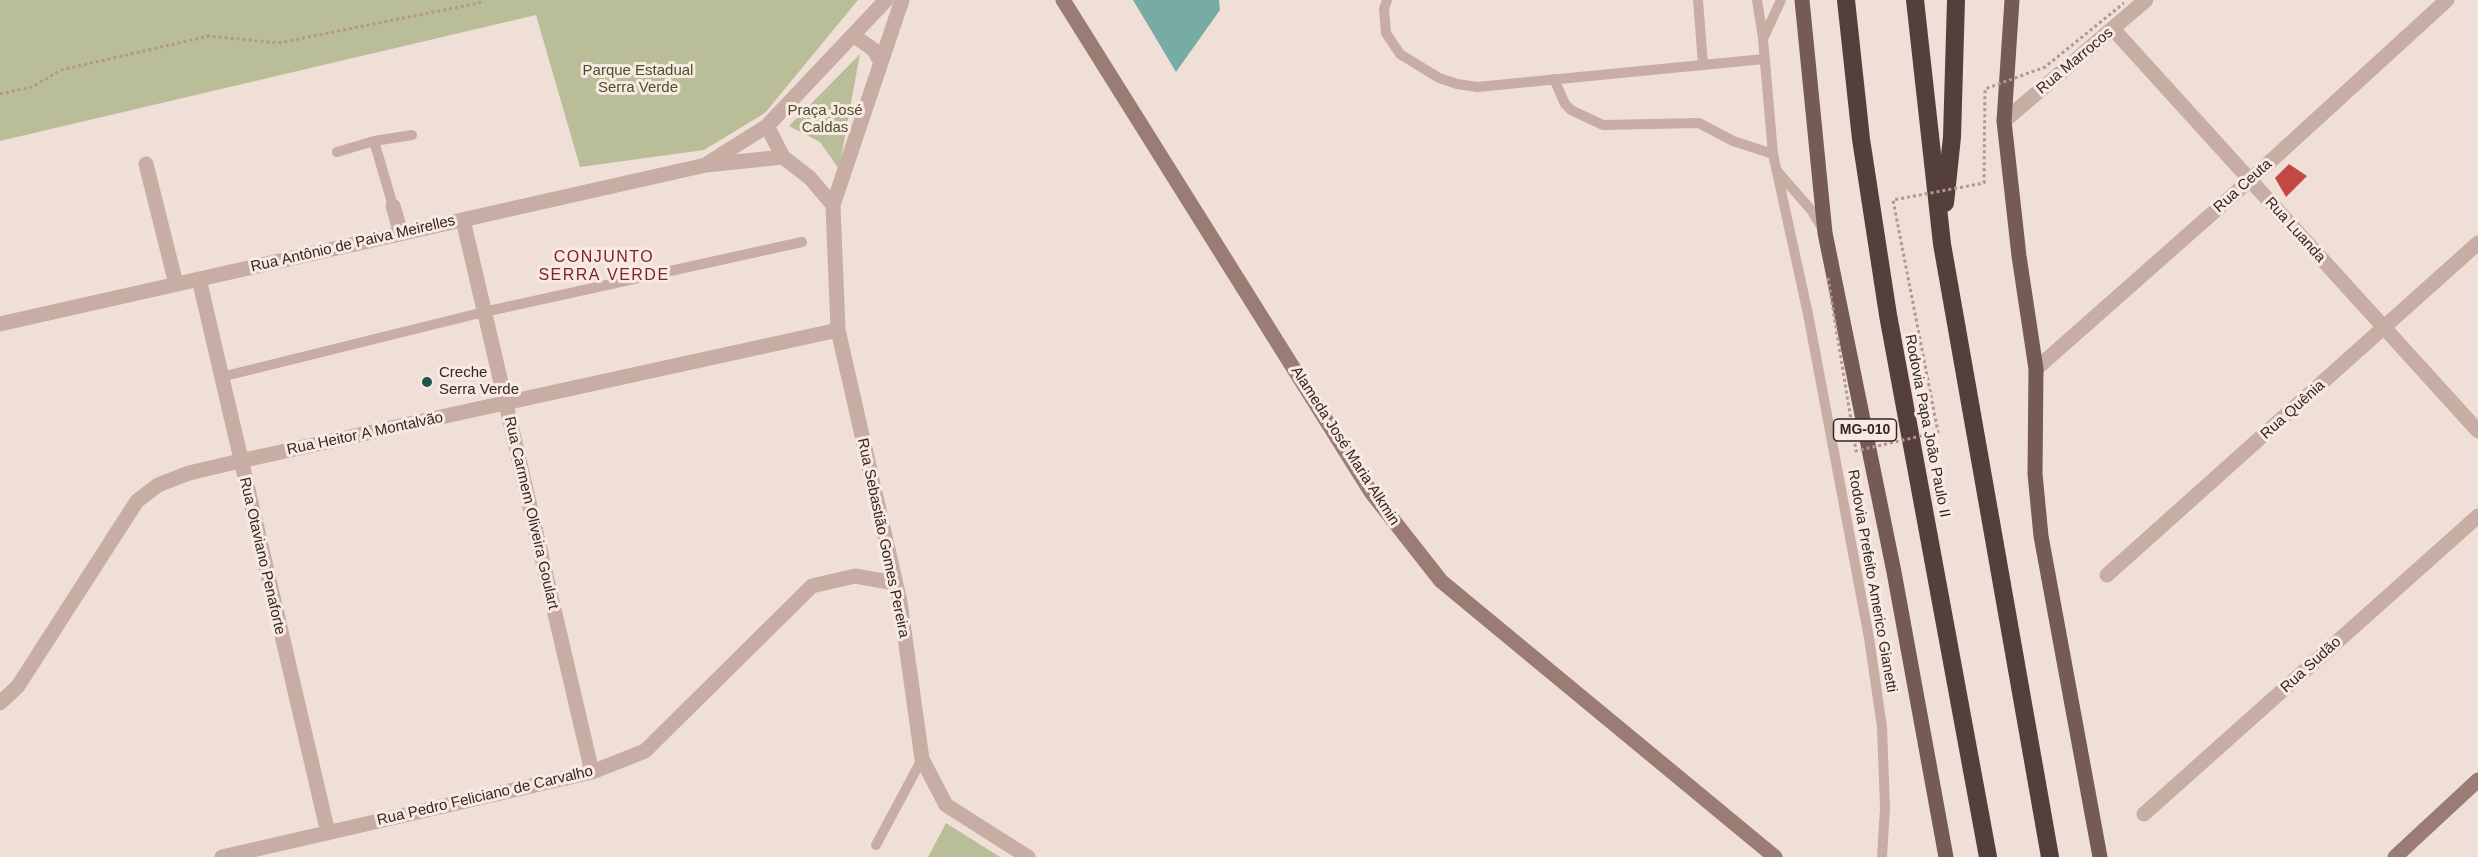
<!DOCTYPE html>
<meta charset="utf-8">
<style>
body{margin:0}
canvas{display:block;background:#f0dfd7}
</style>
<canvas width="2478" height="857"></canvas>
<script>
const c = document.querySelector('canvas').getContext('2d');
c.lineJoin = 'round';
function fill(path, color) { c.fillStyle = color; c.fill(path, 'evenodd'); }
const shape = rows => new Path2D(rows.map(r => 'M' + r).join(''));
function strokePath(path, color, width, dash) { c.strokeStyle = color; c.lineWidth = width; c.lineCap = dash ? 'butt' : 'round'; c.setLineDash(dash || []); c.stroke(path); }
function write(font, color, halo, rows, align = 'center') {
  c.font = font + ' Arial,sans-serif'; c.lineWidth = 6; c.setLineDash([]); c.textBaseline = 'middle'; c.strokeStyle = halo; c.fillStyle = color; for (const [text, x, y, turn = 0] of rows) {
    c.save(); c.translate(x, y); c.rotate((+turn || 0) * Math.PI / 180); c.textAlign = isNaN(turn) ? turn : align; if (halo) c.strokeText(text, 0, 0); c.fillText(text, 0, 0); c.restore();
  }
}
const green = shape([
 [0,0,858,0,765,113,704,150,580,167,536,15,0,141],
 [860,54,839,169,820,142,789,126],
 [946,823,1000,857,928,857]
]);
const water = shape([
 [1133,0,1219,0,1220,10,1176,72]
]);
const building = shape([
 [2289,164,2307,176,2286,197,2275,178]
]);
const path = shape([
 [0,94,32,87,61,70,209,36,278,43,479,3,484,0]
]);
const lane = shape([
 [1387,0,1384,9,1386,33,1400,54,1439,78,1457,84,1477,87,1764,59],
 [1698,0,1703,65],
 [1757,0,1763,38],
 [1781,0,1763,39,1773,154,1808,314,1869,638,1882,727,1885,808,1882,857],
 [1554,79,1565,104,1571,110,1603,125,1699,123,1733,141,1773,154],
 [374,141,393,206],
 [337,152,374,141,412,135],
 [1778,172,1812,211,1822,228],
 [221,377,484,312,802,242],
 [876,845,922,759]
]);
const street = shape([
 [902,0,833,205,838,330,900,602,922,759,946,805,1028,857],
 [2113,29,2478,431],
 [853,35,874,50,880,61],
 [2004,121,2146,0],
 [767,126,783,157,810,178,833,205],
 [708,163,767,126,886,0],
 [146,164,176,284],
 [393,206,401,233],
 [463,220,592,772],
 [199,279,328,833],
 [0,324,706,165,783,157],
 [2036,369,2250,180,2447,0],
 [2107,575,2478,243],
 [0,703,18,686,137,501,158,485,189,473,240,461,838,330],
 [2144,814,2478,516],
 [222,857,592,772,645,751,812,586,855,576,895,583]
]);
const secondary = shape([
 [1063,0,1371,492,1441,581,1775,857],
 [2395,857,2478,780]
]);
const primary = shape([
 [1802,0,1825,233,1894,572,1946,857],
 [2012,0,2004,121,2019,256,2036,369,2035,474,2041,536,2100,857]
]);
const highway = shape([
 [1846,0,1861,139,1888,315,1988,857],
 [1915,0,1942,244,2050,857],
 [1945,203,1952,137,1956,0]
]);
const pathBridge = shape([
 [1828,278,1856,451,1938,432,1893,200,1984,183,1985,89,2045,67,2124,3]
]);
const markers = [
 [427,382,6,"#1c534c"]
];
const shields = [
 [1865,430,63]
];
const shieldNames = [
 ["MG-010",1865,430]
];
const streetNames = [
 ["Rua Marrocos",2075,61,-40],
 ["Rua Ceuta",2243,186,-42],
 ["Rua Luanda",2295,230,48],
 ["Rua Antônio de Paiva Meirelles",353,244,-13],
 ["Rua Quênia",2293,410,-42],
 ["Rodovia Papa João Paulo II",1927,426,79],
 ["Rua Heitor A Montalvão",365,434,-12],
 ["Alameda José Maria Alkmin",1345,446,57],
 ["Rua Carmem Oliveira Goulart",531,513,77],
 ["Rua Sebastião Gomes Pereira",883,538,78],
 ["Rua Otaviano Penaforte",262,556,77],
 ["Rodovia Prefeito Americo Gianetti",1872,581,80],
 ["Rua Sudão",2311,665,-42],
 ["Rua Pedro Feliciano de Carvalho",485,796,-13]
];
const parkNames = [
 ["Parque Estadual",638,71],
 ["Serra Verde",638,88],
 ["Praça José",825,111],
 ["Caldas",825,128]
];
const poiNames = [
 ["Creche",439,373],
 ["Serra Verde",439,390]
];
const neighbourhoodNames = [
 ["CONJUNTO",604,258],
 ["SERRA VERDE",604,276]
];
fill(green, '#b9be98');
fill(water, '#77aca4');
fill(building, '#c34842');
strokePath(path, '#b3978e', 3, [3, 3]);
strokePath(lane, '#c7ada4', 10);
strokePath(street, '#c7ada4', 15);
strokePath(secondary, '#9b7c75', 15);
strokePath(primary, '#755b56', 15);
strokePath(highway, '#543f3c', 18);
strokePath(pathBridge, '#b3978e', 3, [3, 3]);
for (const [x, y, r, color] of markers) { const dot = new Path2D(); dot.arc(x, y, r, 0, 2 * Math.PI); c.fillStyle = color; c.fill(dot); strokePath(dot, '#f8eae3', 2); }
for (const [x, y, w] of shields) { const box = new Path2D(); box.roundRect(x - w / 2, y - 11, w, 22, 4.5); c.fillStyle = '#f8eae3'; c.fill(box); strokePath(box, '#332725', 1.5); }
write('bold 14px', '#332725', null, shieldNames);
write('15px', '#332725', '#f8eae3', streetNames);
write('15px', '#4a502a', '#f8eae3', parkNames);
write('15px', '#332725', '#f8eae3', poiNames, 'left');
c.letterSpacing = '1.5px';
write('16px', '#7f2421', '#f8eae3', neighbourhoodNames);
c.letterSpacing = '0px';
</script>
